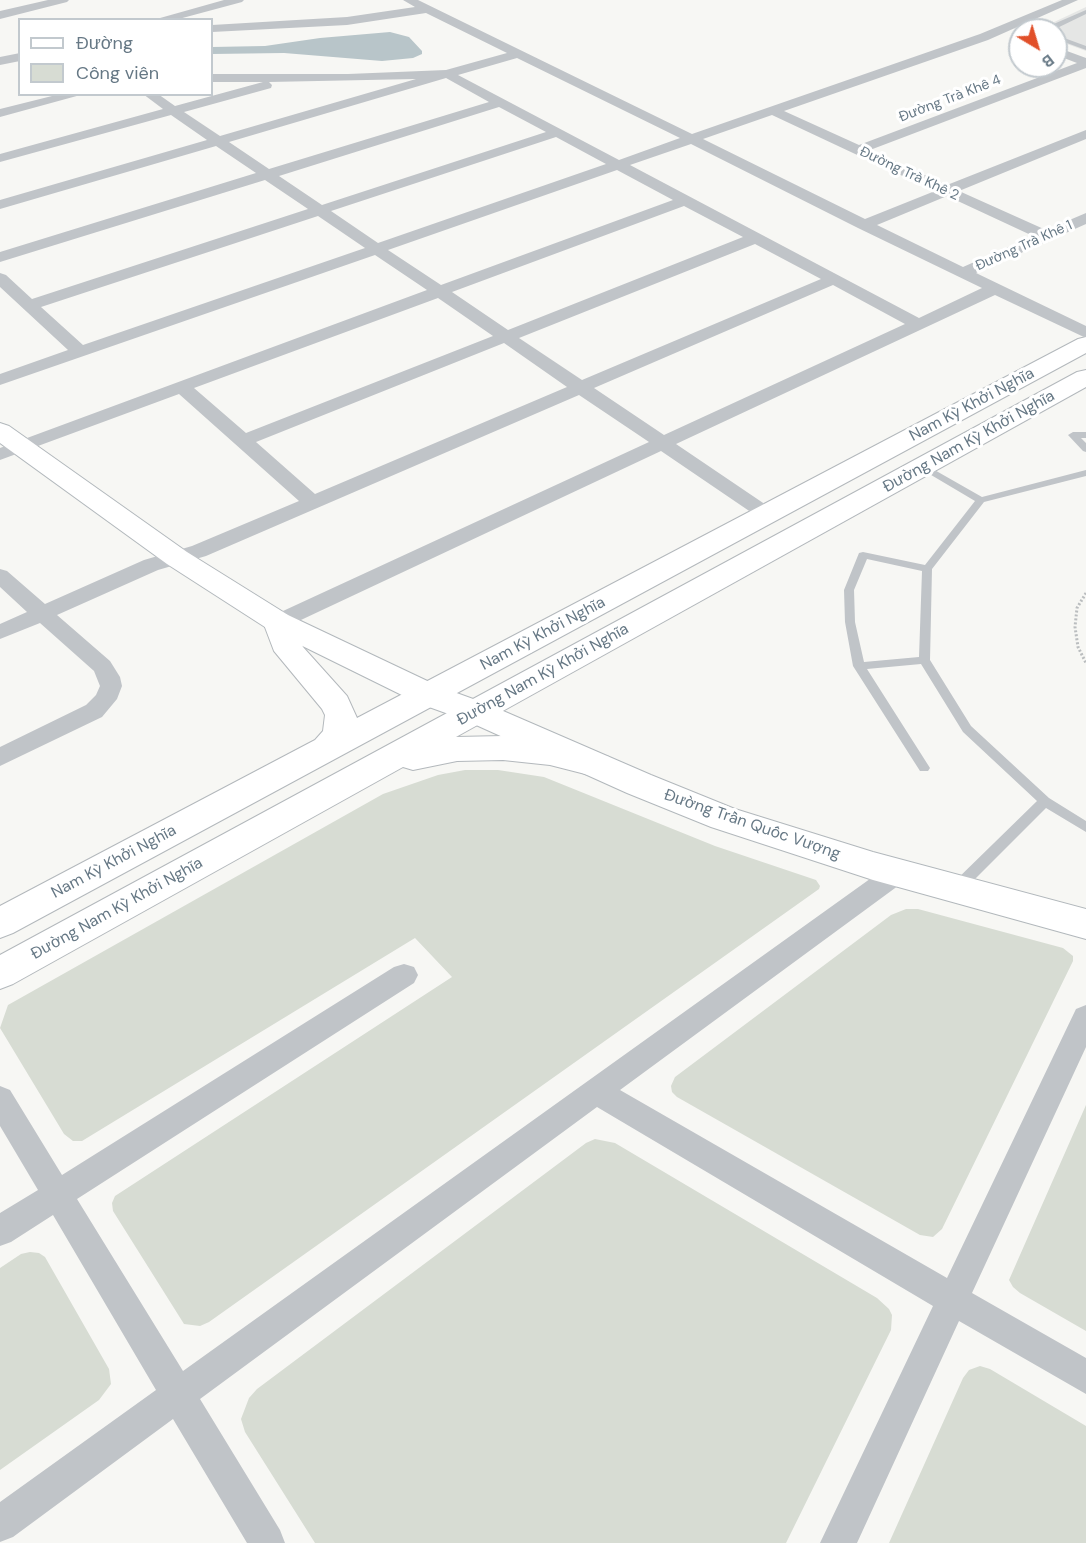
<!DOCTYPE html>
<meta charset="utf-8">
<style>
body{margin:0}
#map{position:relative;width:1086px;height:1543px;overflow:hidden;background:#f7f7f4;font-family:"DM Sans",sans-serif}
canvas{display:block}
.legend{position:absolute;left:18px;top:18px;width:195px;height:78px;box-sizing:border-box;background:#fff;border:2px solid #c2c9ce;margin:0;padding:8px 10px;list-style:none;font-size:18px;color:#667885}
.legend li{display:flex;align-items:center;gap:12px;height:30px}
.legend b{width:30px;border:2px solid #c2c9ce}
.north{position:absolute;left:1008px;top:18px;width:60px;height:60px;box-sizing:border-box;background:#fff;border:2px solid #c2c9ce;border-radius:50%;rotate:142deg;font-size:16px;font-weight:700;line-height:24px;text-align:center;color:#667885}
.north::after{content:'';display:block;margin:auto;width:21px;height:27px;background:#e1502a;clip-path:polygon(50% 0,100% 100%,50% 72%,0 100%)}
</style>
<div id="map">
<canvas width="1086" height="1543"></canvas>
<ul class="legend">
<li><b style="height:8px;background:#fff"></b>Đường</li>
<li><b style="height:16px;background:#d7dcd3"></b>Công viên</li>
</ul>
<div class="north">B</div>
</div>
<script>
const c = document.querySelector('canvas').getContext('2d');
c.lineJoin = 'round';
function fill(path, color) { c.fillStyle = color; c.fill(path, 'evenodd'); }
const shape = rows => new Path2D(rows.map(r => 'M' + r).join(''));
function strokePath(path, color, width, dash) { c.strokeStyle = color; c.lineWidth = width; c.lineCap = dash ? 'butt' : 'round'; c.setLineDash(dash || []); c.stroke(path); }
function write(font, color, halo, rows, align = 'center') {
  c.font = font + ' "DM Sans",sans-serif'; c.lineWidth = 6; c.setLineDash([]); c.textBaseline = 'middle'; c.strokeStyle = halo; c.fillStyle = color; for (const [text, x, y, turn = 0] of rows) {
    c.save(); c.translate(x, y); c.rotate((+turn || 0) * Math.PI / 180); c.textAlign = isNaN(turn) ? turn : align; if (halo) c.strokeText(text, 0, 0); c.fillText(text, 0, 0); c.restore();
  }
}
const built = shape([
 [1086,7,1086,51,1056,40,1056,30,1044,30,1050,24]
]);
const green = shape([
 [465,770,498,770,544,777,715,846,816,880,820,886,819,889,209,1322,200,1326,184,1324,113,1211,112,1203,115,1196,452,977,415,938,82,1141,73,1141,64,1134,0,1028,8,1005,383,794,438,775],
 [906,909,918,909,1063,948,1073,956,1073,961,942,1229,933,1237,920,1235,677,1097,672,1092,671,1086,675,1077,891,915],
 [1086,1105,1086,1331,1020,1293,1013,1287,1009,1280],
 [595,1139,615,1143,877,1298,889,1309,892,1315,891,1330,786,1543,315,1543,245,1432,241,1419,249,1398,257,1389,586,1143],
 [30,1252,39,1253,45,1257,109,1369,111,1384,99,1400,0,1470,0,1268,21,1254],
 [980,1366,990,1369,1086,1426,1086,1543,889,1543,963,1378,969,1370]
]);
const water = shape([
 [390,32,409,37,422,51,422,54,413,58,382,61,284,53,212,54,212,47,265,46,320,38]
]);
const path = shape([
 [1086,593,1077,608,1075,627,1078,647,1086,663]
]);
const lane = shape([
 [1086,10,1086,14,1053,30,1047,30,1049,26,1086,10],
 [1056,35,1086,46,1086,50,1056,39,1056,35],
 [1086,432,1086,438,1081,438,1086,443,1086,452,1083,451,1068,435,1073,432,1086,432],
 [924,464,982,497,1086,470,1086,476,984,502,932,569,930,660,971,726,1049,798,1086,821,1086,832,1046,808,961,893,956,894,951,893,950,889,951,885,1037,801,963,732,921,664,867,669,930,768,928,771,920,771,853,666,845,622,844,590,859,553,863,552,925,565,975,501,921,469,921,465,924,464],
 [867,559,922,571,919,657,864,662,855,622,854,590,867,559]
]);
const street = shape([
 [48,0,69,0,67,2,0,19,0,11,48,0],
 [224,0,244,0,242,2,175,20,153,20,224,0],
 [403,0,418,0,692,134,980,34,1062,0,1078,0,988,40,784,111,859,145,1077,63,1056,55,1056,47,1086,58,1086,68,870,150,947,185,1086,130,1086,139,959,191,1046,230,1086,213,1086,224,976,273,1086,326,1086,338,995,295,676,444,775,511,778,515,775,519,761,519,661,451,286,627,278,629,270,627,267,622,270,617,649,442,579,395,206,556,158,570,57,615,110,661,120,677,122,686,117,699,102,717,0,766,0,747,86,705,96,695,100,686,94,671,40,623,0,639,0,624,27,612,0,587,0,569,7,571,45,604,144,560,192,546,299,501,179,394,0,460,0,448,427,290,375,255,0,385,0,374,68,350,0,287,0,273,6,275,32,299,308,209,265,180,0,262,0,252,256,173,216,146,0,209,0,200,207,140,171,115,0,162,0,154,163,109,143,94,158,94,175,106,263,82,212,82,212,74,348,74,446,70,507,53,426,13,347,25,212,32,212,25,347,17,415,7,403,0],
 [517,58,680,138,619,160,458,75,517,58],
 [446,78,489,102,269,169,229,142,446,78],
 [416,79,220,136,184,112,271,88,272,85,269,82,416,79],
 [499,107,546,132,322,205,279,176,499,107],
 [772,115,853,153,935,191,865,219,703,139,772,115],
 [556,137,606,164,378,243,331,211,556,137],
 [691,144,858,228,982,288,919,318,630,165,691,144],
 [617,170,673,200,441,285,388,250,617,170],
 [947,196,1033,236,963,267,877,225,947,196],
 [684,206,743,237,508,330,452,292,684,206],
 [318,216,365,248,83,345,41,307,318,216],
 [755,244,821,279,582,380,519,338,755,244],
 [833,285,905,324,664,435,594,388,833,285],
 [438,298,493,336,246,433,194,388,438,298],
 [504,343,567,387,315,494,256,442,504,343],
 [20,53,20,61,0,65,0,57,20,53],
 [60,94,84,94,0,117,0,109,60,94],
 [897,863,906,866,910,873,906,880,620,1090,947,1278,1076,1009,1086,1005,1086,1047,972,1293,1086,1358,1086,1394,959,1321,857,1543,820,1543,933,1306,597,1107,200,1399,280,1530,285,1543,247,1543,173,1419,13,1537,0,1542,0,1502,156,1390,53,1215,11,1242,0,1246,0,1213,38,1190,0,1126,0,1086,10,1090,62,1175,394,967,404,964,414,967,418,975,414,983,77,1199,183,1371,888,866,897,863]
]);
const secondary = shape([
 [0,423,9,426,187,552,288,615,440,687,487,704,651,775,735,809,873,852,1086,909,1086,939,873,880,711,827,627,793,465,720,418,703,268,629,167,564,0,443,0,423]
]);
const primary = shape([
 [1086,337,1086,353,13,933,0,938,0,906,315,740,323,731,325,715,322,709,274,651,263,622,268,615,278,612,288,615,303,647,347,696,357,718,1078,339,1086,337],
 [1086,370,1086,387,456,737,503,736,550,741,609,757,613,765,609,773,597,777,550,765,503,760,457,761,413,770,403,767,13,984,0,989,0,955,1077,372,1086,370]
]);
const farStreetnames = [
 ["Đường Trà Khê 4",950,99,-21],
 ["Đường Trà Khê 2",909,174,25],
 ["Đường Trà Khê 1",1024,246,-24]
];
const streetNames = [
 ["Nam Kỳ Khởi Nghĩa",972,405,-28],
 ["Đường Nam Kỳ Khởi Nghĩa",969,442,-29],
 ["Nam Kỳ Khởi Nghĩa",543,634,-28],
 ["Đường Nam Kỳ Khởi Nghĩa",543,675,-29],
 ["Đường Trần Quốc Vượng",752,825,19],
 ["Nam Kỳ Khởi Nghĩa",114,862,-28],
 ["Đường Nam Kỳ Khởi Nghĩa",117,909,-29]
];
fill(built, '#e5e6e5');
fill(green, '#d7dcd3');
fill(water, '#b8c5c9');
strokePath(secondary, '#b2b8bc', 2);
strokePath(primary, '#b3b8bc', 2);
strokePath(path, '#babdbf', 3, [2, 2]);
fill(lane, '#c0c4c8');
fill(street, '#c0c4c8');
fill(secondary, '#fff');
fill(primary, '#fff');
write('14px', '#667885', '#fff', farStreetnames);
write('16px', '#667885', '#fff', streetNames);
</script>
